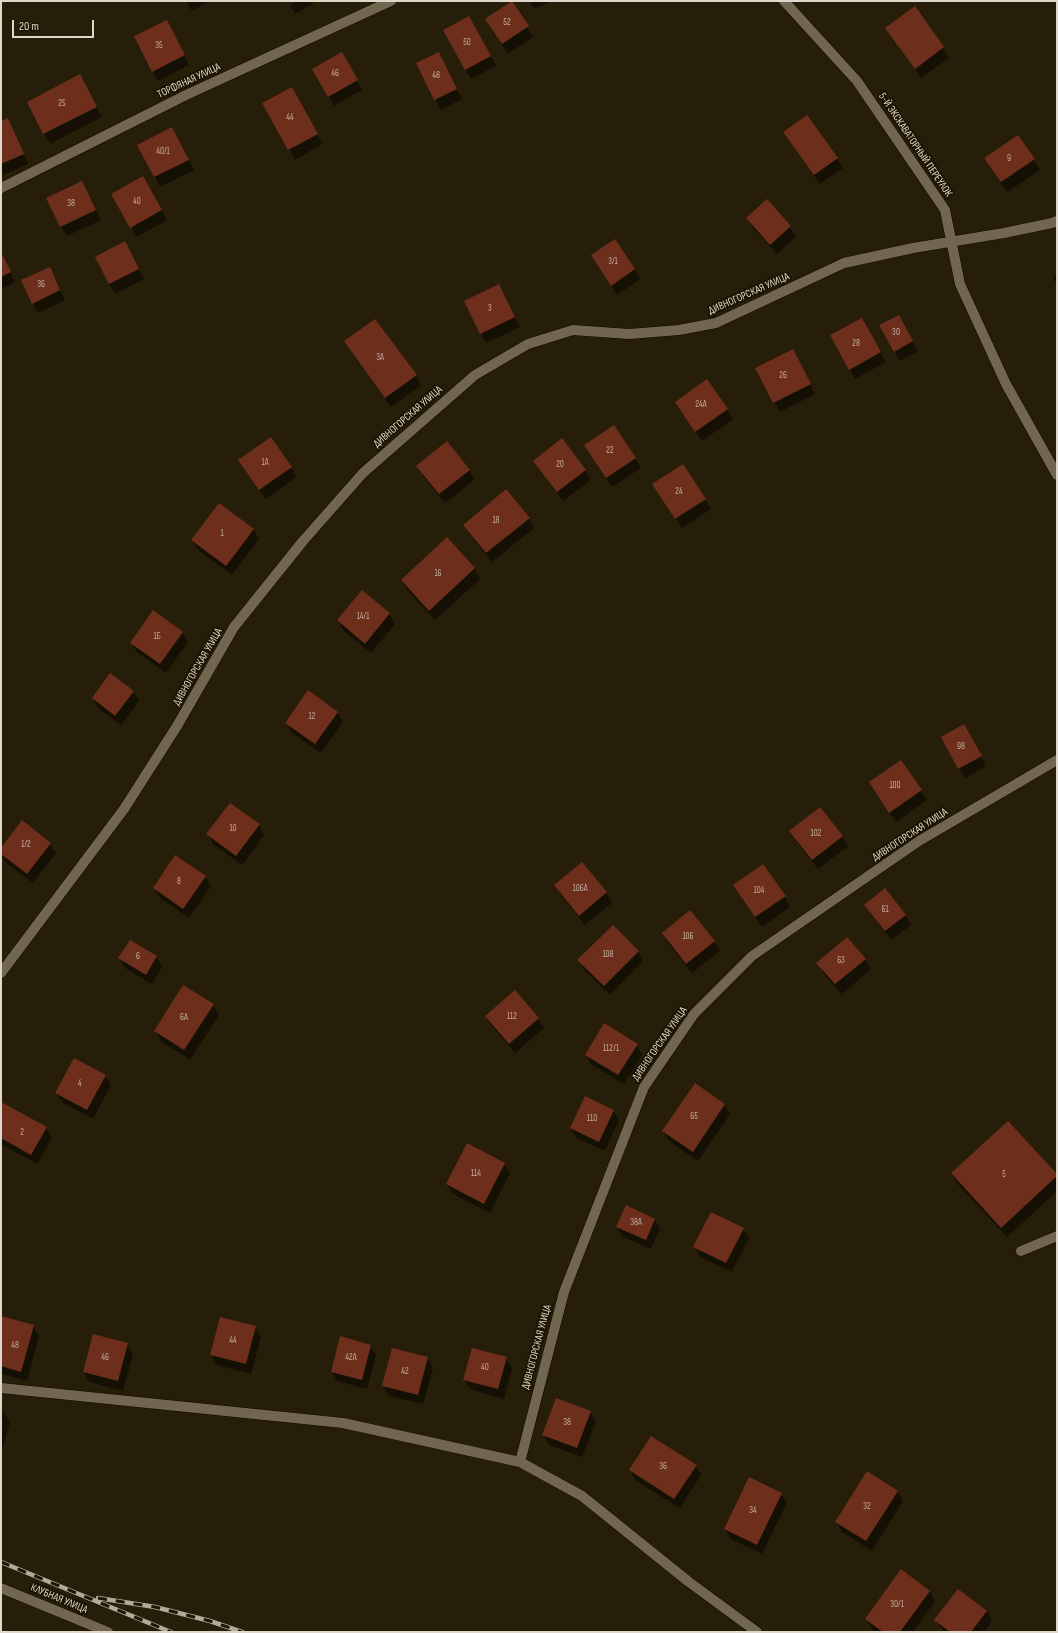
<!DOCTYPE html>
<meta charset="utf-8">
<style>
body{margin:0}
#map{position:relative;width:1058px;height:1633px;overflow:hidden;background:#271e09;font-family:"Sofia Sans Condensed",sans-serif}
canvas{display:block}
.frame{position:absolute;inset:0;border:2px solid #ded8cb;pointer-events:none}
.scale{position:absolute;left:12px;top:20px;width:82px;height:18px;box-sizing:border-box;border:2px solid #ded8cb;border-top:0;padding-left:5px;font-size:12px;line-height:14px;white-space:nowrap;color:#ded8cb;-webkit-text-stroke:3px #1d1402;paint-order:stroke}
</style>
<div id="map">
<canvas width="1058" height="1633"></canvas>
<div class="frame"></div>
<div class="scale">20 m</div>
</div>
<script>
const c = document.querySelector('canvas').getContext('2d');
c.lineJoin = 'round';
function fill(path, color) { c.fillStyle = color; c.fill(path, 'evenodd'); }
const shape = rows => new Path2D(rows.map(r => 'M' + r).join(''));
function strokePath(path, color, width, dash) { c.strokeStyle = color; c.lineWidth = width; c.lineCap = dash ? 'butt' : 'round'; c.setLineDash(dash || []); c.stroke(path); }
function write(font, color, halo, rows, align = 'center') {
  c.font = font + ' "Sofia Sans Condensed",sans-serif'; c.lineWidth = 4; c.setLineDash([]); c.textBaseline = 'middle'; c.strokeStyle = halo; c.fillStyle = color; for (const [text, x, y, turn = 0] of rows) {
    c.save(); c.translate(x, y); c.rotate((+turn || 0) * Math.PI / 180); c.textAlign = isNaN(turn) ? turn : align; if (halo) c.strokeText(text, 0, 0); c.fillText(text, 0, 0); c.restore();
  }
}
const shadow = shape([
 [186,1,210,1,192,11],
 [297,1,317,1,295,14,290,5],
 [529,1,552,1,534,9],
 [512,3,533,37,508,54,486,20],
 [915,8,949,58,921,78,886,28],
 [475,27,496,66,471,79,465,69],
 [172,31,189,65,158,81,153,72],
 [342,54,362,90,334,106,314,69],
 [417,63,444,63,462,99,441,110],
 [85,85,102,117,50,144,28,102],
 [297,98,322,144,295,160,263,103],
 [7,119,28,164,1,176,1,122],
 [172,128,194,170,160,187,139,145],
 [784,133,837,158,843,168,820,184],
 [1018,136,1040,170,1007,192,985,158],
 [143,177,167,220,137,237,112,194],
 [87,192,101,220,67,236,61,226],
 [767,200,790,227,796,237,777,254,753,228,747,218],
 [615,240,640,279,617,295,592,255],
 [130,252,144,279,115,294,96,257],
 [1,253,15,282,1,289],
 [49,268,65,300,38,313,33,303],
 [1057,275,1057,285,1053,277],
 [499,285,520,327,486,343,481,333],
 [898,316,918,351,900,361,880,326],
 [862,319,886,362,855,379,831,336],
 [345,342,416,376,421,385,391,407],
 [798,360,815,394,780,412,757,369],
 [727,409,733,419,702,441,682,412],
 [585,445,635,458,641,468,612,487],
 [534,461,585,470,591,480,563,501],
 [683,465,711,509,682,528,659,494],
 [417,466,469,470,474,480,445,503,423,476],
 [291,467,296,477,266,499,245,470],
 [529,518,534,528,492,562,470,535,464,525],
 [253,529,259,539,232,575,198,550,192,540],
 [446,538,475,569,480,579,435,620,407,590,402,580],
 [362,591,389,614,395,624,371,653,343,630,338,620],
 [182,632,188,642,166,673,137,652,131,643],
 [133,691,139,701,121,725,98,708,93,698],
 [337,712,343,722,321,753,292,733,286,723],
 [964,726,986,766,965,778,943,737],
 [901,762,927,800,896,822,870,783],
 [259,825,264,835,242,865,213,844,208,834],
 [790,832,842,836,848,846,818,869,796,841],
 [50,844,56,853,33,883,5,862,1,855,1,850],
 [582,863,606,893,612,903,585,925,561,895,555,886],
 [205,876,211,886,189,918,160,898,154,888],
 [734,885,785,897,790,907,762,927],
 [865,905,905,915,911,925,891,940,871,914],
 [663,934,714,942,720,951,692,973,668,943],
 [638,951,643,961,610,995,584,970,579,960],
 [156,957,162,967,152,984,125,968,120,958],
 [865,959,871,969,842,994,823,973,818,963],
 [213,1005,219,1015,190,1060,161,1041,155,1031],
 [486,1016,538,1019,544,1028,515,1053,492,1026],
 [637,1045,642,1055,624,1084,591,1064,586,1055],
 [105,1075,111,1085,93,1119,62,1102,56,1092],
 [1,1103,46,1128,52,1138,37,1164,1,1144],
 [724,1104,730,1114,698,1161,669,1141,663,1131],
 [613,1110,619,1120,605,1151,576,1138,571,1128],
 [504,1164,510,1173,490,1213,453,1194,447,1184],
 [952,1174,1057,1175,1057,1191,1007,1237,957,1183],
 [626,1206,655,1220,660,1229,651,1249,623,1237,617,1227],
 [743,1229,749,1238,732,1272,700,1257,694,1247],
 [1,1317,33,1326,39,1336,27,1381,1,1374],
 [255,1327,261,1337,251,1374,217,1365,211,1355],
 [93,1335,127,1344,133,1354,123,1391,89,1382,84,1372],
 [371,1346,376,1355,367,1389,337,1381,332,1372],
 [427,1358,433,1368,423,1404,389,1396,383,1386],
 [506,1358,512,1368,504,1399,470,1389,464,1379],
 [1,1412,4,1413,10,1422,1,1455],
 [590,1412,596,1421,582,1457,549,1445,544,1435],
 [696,1466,701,1475,680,1508,635,1480,630,1470],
 [897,1491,903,1501,872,1551,842,1532,836,1522],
 [781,1494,787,1503,762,1554,731,1539,725,1529],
 [930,1592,935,1601,913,1632,876,1632,872,1629,866,1619],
 [987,1611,992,1621,984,1632,944,1632,936,1620]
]);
const building = shape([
 [512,1,529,26,502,44,485,19],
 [915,6,944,47,915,69,885,28],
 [469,16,491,56,465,70,443,30],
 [167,20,185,55,152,72,134,36],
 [342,52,358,80,328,97,312,69],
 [439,52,457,89,434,100,416,63],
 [80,74,97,107,43,134,27,102],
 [292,87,318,134,288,150,262,103],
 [807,115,838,158,814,175,783,132],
 [8,118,24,154,1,164,1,121],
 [172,127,189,160,154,177,137,145],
 [1018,135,1035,159,1001,182,984,158],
 [143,176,162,210,130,228,111,194],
 [82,181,96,210,60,227,46,198],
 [767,199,791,226,770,245,746,218],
 [615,239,635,269,611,286,591,255],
 [125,241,139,269,109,284,95,257],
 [1,252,11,272,1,277],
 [50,267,60,290,32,304,21,280],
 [499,284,515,317,480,334,464,301],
 [899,315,913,341,894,352,879,325],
 [862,318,881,352,849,370,830,335],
 [375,319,417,375,385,398,344,341],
 [793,349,811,384,773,403,755,368],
 [707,379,728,409,695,432,675,402],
 [614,425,636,458,606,478,584,445],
 [271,437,292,467,259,490,238,460],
 [562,438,586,470,557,492,533,461],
 [447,441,470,470,439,494,416,466],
 [683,464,706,499,675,519,652,484],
 [506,489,530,518,486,553,463,525],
 [219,503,254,529,226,566,191,540],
 [447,537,475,568,429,611,401,580],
 [362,590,390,613,365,644,337,620],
 [153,610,183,632,160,664,130,643],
 [110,673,134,691,115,716,92,698],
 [308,690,338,712,315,744,285,723],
 [964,724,982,756,958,769,941,737],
 [901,760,922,790,889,813,869,782],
 [230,803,260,824,236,856,206,834],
 [820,807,843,836,812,860,789,831],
 [22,820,51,843,27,874,1,854,1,848],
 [175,855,206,876,183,909,153,888],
 [582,862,607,892,579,916,554,885],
 [763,864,786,896,755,917,733,885],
 [885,888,906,915,885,931,864,905],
 [690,910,715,941,686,964,662,933],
 [613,925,639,951,604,986,577,960],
 [847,937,866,959,835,984,816,963],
 [130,940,157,956,146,975,118,958],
 [183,985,214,1004,184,1050,154,1031],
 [515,990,539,1018,509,1044,485,1016],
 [604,1023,638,1044,618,1075,585,1055],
 [74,1058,106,1075,87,1110,55,1093],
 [695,1083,725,1104,693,1152,662,1131],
 [585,1096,614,1110,599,1142,570,1128],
 [1,1102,47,1127,31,1155,1,1138],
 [1008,1121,1057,1174,1057,1176,1001,1228,951,1173],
 [467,1143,505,1163,484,1204,446,1184],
 [626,1205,655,1219,646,1240,616,1227],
 [711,1212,744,1228,726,1263,693,1247],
 [1,1316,34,1325,21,1372,1,1366],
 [220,1317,256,1326,246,1364,210,1355],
 [93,1334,128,1343,118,1381,83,1372],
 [340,1336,371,1345,362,1380,331,1372],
 [392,1348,428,1357,418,1395,382,1386],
 [472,1348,507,1357,498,1389,463,1380],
 [556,1398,591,1411,577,1448,542,1435],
 [651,1436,697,1465,674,1499,629,1470],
 [867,1471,898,1491,866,1541,835,1522],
 [749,1477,782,1493,757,1545,724,1529],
 [901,1569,930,1591,900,1632,883,1632,865,1619],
 [958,1589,987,1611,971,1632,950,1632,934,1620]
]);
const minor = shape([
 [784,1,857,81,945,210,960,284,1006,384,1057,475],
 [1,188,186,95,391,1],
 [1,973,124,809,177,726,234,627,303,541,363,473,475,375,528,344,573,330,629,334,679,330,716,323,844,263,913,248,1004,233,1052,223,1057,221],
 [1021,1251,1057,1236],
 [1,1388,343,1423,520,1462,582,1496,689,1582,757,1632],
 [520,1462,564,1292,644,1087,694,1014,752,956,919,841,1057,760],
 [1,1588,108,1632]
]);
const rail = shape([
 [1,1562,171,1632],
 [98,1598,155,1607,210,1621,242,1632]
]);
const numberNames = [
 ["52",507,23],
 ["50",467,43],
 ["35",159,46],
 ["46",335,74],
 ["48",436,76],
 ["25",62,104],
 ["44",290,118],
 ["40/1",163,152],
 ["9",1009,159],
 ["40",137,202],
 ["38",71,204],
 ["3/1",613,262],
 ["36",41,285],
 ["3",490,309],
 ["30",896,333],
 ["28",856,344],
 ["3А",380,358],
 ["26",783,376],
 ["24А",701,405],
 ["22",610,451],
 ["1А",265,463],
 ["20",560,465],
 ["24",679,492],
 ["18",496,521],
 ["1",222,534],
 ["16",438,574],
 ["14/1",363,617],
 ["1Б",157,637],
 ["12",312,717],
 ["98",961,747],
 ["100",895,786],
 ["10",233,829],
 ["102",816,834],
 ["1/2",26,845],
 ["8",179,882],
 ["106А",580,889],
 ["104",759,891],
 ["61",885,910],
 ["106",688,937],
 ["108",608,955],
 ["6",138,957],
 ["63",841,961],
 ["112",512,1017],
 ["6А",184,1018],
 ["112/1",611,1049],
 ["4",80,1084],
 ["65",694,1117],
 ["110",592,1119],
 ["2",22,1133],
 ["114",476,1174],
 ["5",1004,1175],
 ["38А",636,1223],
 ["44",233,1341],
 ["48",15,1346],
 ["46",105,1358],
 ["42А",351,1358],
 ["40",485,1368],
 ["42",405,1372],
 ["38",567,1423],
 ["36",663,1467],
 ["32",867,1507],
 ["34",753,1511],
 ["30/1",897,1605]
];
const streetNames = [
 ["ТОРФЯНАЯ УЛИЦА",189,81,-25],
 ["5-Й ЭКСКАВАТОРНЫЙ ПЕРЕУЛОК",915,145,56],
 ["ДИВНОГОРСКАЯ УЛИЦА",749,294,-24],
 ["ДИВНОГОРСКАЯ УЛИЦА",408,417,-41],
 ["ДИВНОГОРСКАЯ УЛИЦА",198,667,-60],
 ["ДИВНОГОРСКАЯ УЛИЦА",910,835,-33],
 ["ДИВНОГОРСКАЯ УЛИЦА",660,1044,-55],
 ["ДИВНОГОРСКАЯ УЛИЦА",537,1347,-75],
 ["КЛУБНАЯ УЛИЦА",59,1599,23]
];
fill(shadow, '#0007');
fill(building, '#6e2e1c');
strokePath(minor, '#0f0700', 11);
strokePath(minor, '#716650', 10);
strokePath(rail, '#b2ab9c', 4.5);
strokePath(rail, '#1d1402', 3, [9]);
write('9px', '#c2ae9f', null, numberNames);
write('11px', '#ded8cb', '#1d1402', streetNames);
</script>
